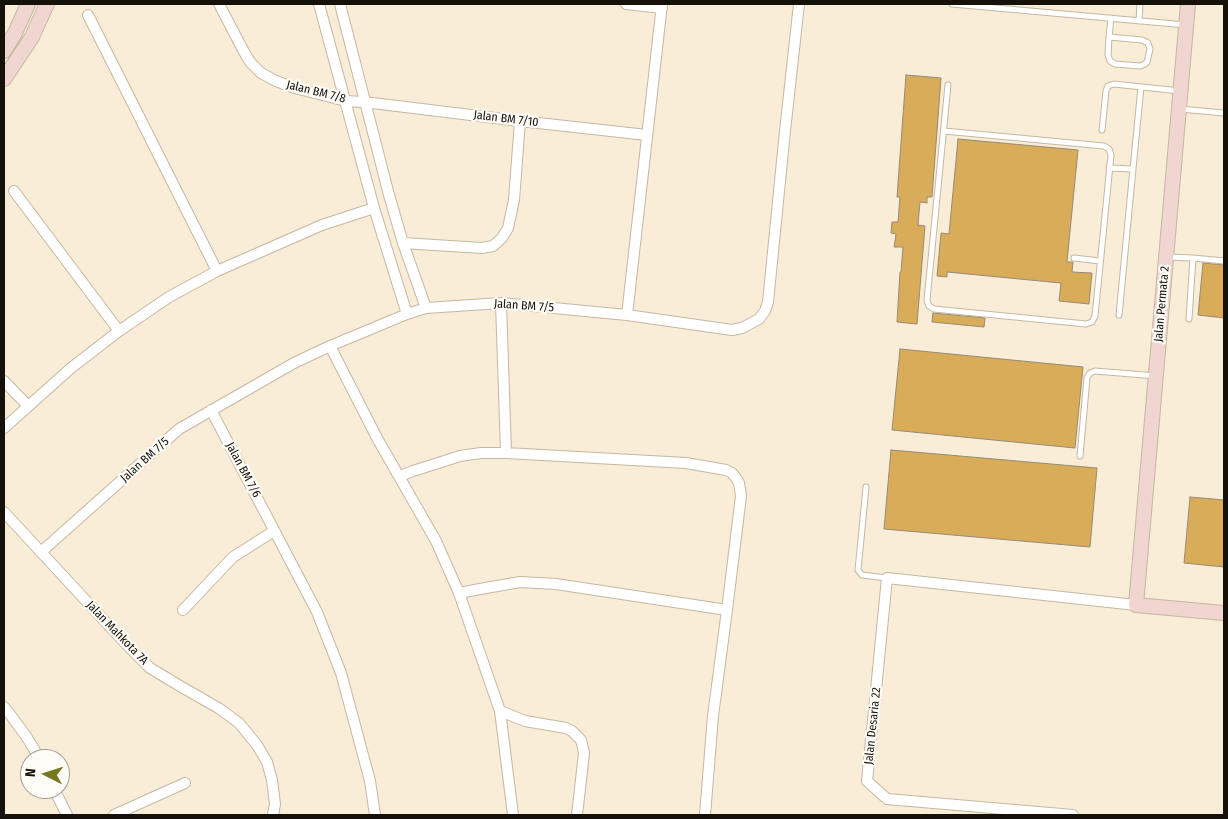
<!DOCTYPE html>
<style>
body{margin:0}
#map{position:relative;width:1228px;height:819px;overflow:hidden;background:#faedd7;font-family:"Fira Sans Condensed",sans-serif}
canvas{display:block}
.frame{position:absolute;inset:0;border:5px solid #151109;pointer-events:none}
.north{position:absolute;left:20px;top:749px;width:50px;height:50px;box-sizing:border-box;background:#fefcf7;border:1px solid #a19e98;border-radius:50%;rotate:275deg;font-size:14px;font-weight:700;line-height:20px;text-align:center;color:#151109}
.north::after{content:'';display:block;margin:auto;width:18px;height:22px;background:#767820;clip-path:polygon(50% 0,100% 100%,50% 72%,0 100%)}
</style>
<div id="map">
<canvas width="1228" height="819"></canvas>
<div class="frame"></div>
<div class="north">N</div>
</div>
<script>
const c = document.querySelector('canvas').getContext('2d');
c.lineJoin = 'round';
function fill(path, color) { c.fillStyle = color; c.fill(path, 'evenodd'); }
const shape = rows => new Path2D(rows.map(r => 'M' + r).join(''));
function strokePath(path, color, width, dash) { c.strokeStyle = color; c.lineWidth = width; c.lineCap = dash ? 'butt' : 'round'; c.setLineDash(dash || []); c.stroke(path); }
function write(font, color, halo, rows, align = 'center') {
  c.font = font + ' "Fira Sans Condensed",sans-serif'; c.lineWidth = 4.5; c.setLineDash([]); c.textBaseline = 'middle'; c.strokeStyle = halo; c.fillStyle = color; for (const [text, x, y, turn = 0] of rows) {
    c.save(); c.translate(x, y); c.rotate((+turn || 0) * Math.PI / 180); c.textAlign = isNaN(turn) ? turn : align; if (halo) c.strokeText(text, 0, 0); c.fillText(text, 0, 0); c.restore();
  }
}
const building = shape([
 [906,75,941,78,932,197,927,197,927,203,920,202,918,225,925,226,917,324,897,322,900,272,901,272,903,247,894,247,896,234,891,233,892,222,898,222,900,197,897,197,906,75],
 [958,139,1078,150,1067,262,1073,262,1072,272,1092,273,1089,304,1059,301,1061,283,947,272,947,277,937,276,941,233,949,234,958,139],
 [1203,263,1224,265,1224,318,1198,315,1203,263],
 [933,313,985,318,984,327,932,322,933,313],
 [900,349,1083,367,1075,448,892,430,900,349],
 [891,450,1097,468,1090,547,884,529,891,450],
 [1190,497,1224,500,1224,567,1184,563,1190,497]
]);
const lane = shape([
 [952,4,1186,25],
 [1139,21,1140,4],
 [1109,37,1108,55,1110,61,1115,64,1140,66,1145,64,1147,62,1150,49,1148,43,1142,40,1109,37,1111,18],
 [1180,109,1224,113],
 [1102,130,1106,91,1108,86,1114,84,1180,91],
 [944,131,1104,146,1109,149,1111,155,1095,316,1092,322,1086,324,934,309,929,306,927,300,948,85],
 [1109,168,1133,169,1141,87],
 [1167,257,1193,258,1189,319],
 [1074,258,1100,261],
 [1193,258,1224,261],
 [1119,315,1133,169],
 [1080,456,1087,378,1090,373,1095,371,1156,376],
 [866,487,858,570,862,575,887,578]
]);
const street = shape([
 [219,4,243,50,250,62,261,73,276,81,295,88,346,101,364,102,520,121,647,135],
 [319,4,374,208,407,314],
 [340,4,389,195,403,243,426,308],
 [626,4,662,8],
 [88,15,217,271],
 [14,191,119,331],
 [403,243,482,248,493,246,502,238,508,228,514,200,520,121],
 [501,303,506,453],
 [627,315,662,4],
 [330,346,377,438,436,541,459,593,500,711,513,815],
 [4,381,28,406],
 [211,410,317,612,341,673,370,781,375,815],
 [4,428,71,368,119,331,169,297,217,271,322,225,374,208],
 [400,476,413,471,460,456,481,453,506,453,686,463,726,470,732,473,736,478,739,483,741,496,727,610,713,716,705,815],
 [4,512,126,644,150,668,180,686,220,709,239,723,257,745,267,762,272,780,275,804,273,815],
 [41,552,179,429,294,363,330,346,407,314,426,308,501,303,627,315,732,330,742,328,759,319,765,311,768,302,785,131,799,4],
 [459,593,480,589,520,582,556,584,727,610],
 [183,610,233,557,274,531],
 [4,707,9,713,26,736,40,759],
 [500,711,525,721,566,728,572,731,581,740,584,753,577,815],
 [54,789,67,815],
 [114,815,185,783],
 [1073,815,887,799,867,781,887,578,1136,605]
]);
const secondary = shape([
 [1188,4,1136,605,1224,613],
 [4,51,15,33,28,4],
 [4,79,32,37,47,4]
]);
const streetNames = [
 ["Jalan BM 7/8",316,92,14],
 ["Jalan BM 7/10",506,119,7],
 ["Jalan Permata 2",1162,304,-85],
 ["Jalan BM 7/5",524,306,4],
 ["Jalan BM 7/5",145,460,-42],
 ["Jalan BM 7/6",243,470,62],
 ["Jalan Mahkota 7A",117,633,46],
 ["Jalan Desaria 22",873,726,-84]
];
fill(building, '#d8ac59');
strokePath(building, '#968a75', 1);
strokePath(lane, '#c4b8a2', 7);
strokePath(street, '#c4b8a2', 12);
strokePath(secondary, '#c4b8a2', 16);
strokePath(lane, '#fff', 5);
strokePath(street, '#fff', 10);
strokePath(secondary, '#f0d5d0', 14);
write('12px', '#151109', '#fefcf7', streetNames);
</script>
